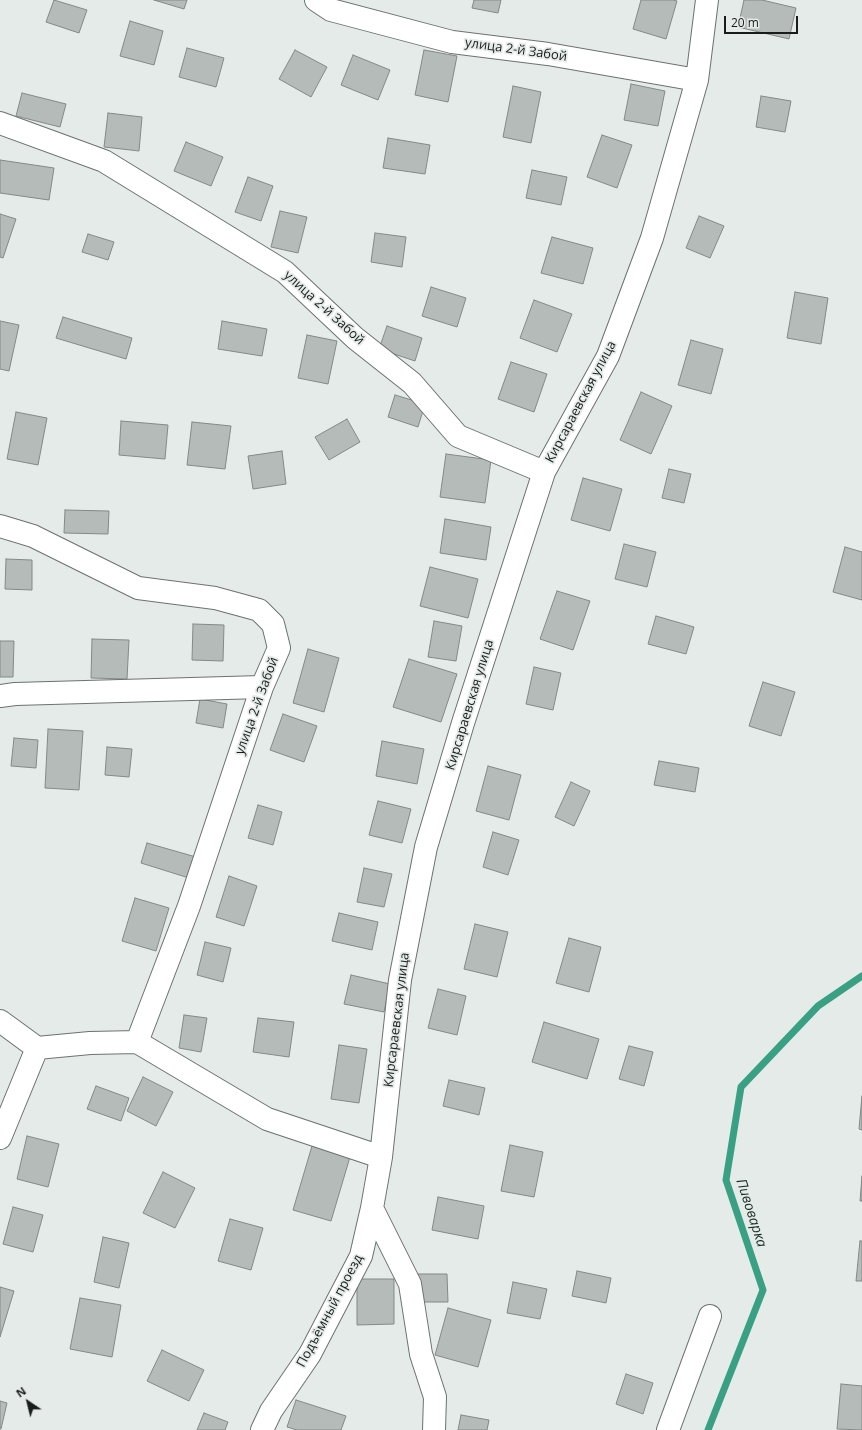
<!DOCTYPE html>
<meta charset="utf-8">
<style>
body{margin:0}
#map{position:relative;width:862px;height:1430px;overflow:hidden;background:#e5ebe9;font-family:"Open Sans",sans-serif}
canvas{display:block}
.north{position:absolute;left:8px;top:1382px;width:40px;height:40px;-webkit-text-stroke:3px #e5ebe9;paint-order:stroke;rotate:325deg;font-size:11px;font-weight:700;line-height:16px;text-align:center;color:#1a1c1c}
.north::after{content:'';display:block;margin:auto;width:14px;height:18px;background:#1a1c1c;clip-path:polygon(50% 0,100% 100%,50% 72%,0 100%)}
.scale{position:absolute;left:724px;top:16px;width:74px;height:18px;box-sizing:border-box;border:2px solid #1a1c1c;border-top:0;padding-left:5px;font-size:12px;line-height:14px;white-space:nowrap;color:#1a1c1c;-webkit-text-stroke:3px #e5ebe9;paint-order:stroke}
</style>
<div id="map">
<canvas width="862" height="1430"></canvas>
<div class="north">N</div>
<div class="scale">20 m</div>
</div>
<script>
const c = document.querySelector('canvas').getContext('2d');
c.lineJoin = 'round';
const shape = rows => new Path2D(rows.map(r => 'M' + r).join(''));
function strokePath(path, color, width, dash) { c.strokeStyle = color; c.lineWidth = width; c.lineCap = dash ? 'butt' : 'round'; c.setLineDash(dash || []); c.stroke(path); }
function fill(path, color) { c.fillStyle = color; c.fill(path, 'evenodd'); }
function write(font, color, halo, rows, align = 'center') {
  c.font = font + ' "Open Sans",sans-serif'; c.lineWidth = 3.5; c.setLineDash([]); c.textBaseline = 'middle'; c.strokeStyle = halo; c.fillStyle = color; for (const [text, x, y, turn = 0] of rows) {
    c.save(); c.translate(x, y); c.rotate((+turn || 0) * Math.PI / 180); c.textAlign = isNaN(turn) ? turn : align; if (halo) c.strokeText(text, 0, 0); c.fillText(text, 0, 0); c.restore();
  }
}
const stream = shape([
 [708,1430,763,1290,726,1180,741,1087,818,1006,862,976]
]);
const building = shape([
 [54,0,87,10,79,33,46,22,54,0],
 [154,0,187,0,184,9,154,0],
 [474,0,501,0,498,13,472,8,474,0],
 [641,0,673,0,677,1,666,39,633,29,641,0],
 [744,0,762,0,796,8,789,39,738,27,744,0],
 [130,21,163,31,154,65,120,56,130,21],
 [187,48,224,58,216,87,179,77,187,48],
 [295,50,327,67,311,97,279,79,295,50],
 [424,50,457,56,448,102,415,95,424,50],
 [353,55,390,70,378,100,341,85,353,55],
 [631,84,665,91,658,126,624,120,631,84],
 [513,86,541,92,531,143,503,137,513,86],
 [22,93,66,104,60,127,16,116,22,93],
 [761,96,791,101,785,132,756,127,761,96],
 [108,113,142,117,139,151,104,147,108,113],
 [602,135,632,145,617,188,587,177,602,135],
 [388,138,430,145,425,174,383,168,388,138],
 [186,142,223,157,211,186,174,171,186,142],
 [0,160,54,168,49,200,0,193,0,160],
 [532,170,567,177,561,205,526,198,532,170],
 [248,177,273,186,261,221,235,212,248,177],
 [280,211,307,217,298,253,271,247,280,211],
 [0,214,16,219,3,258,0,257,0,214],
 [699,216,724,226,710,258,686,248,699,216],
 [375,233,406,237,402,267,371,262,375,233],
 [88,234,114,242,108,260,82,252,88,234],
 [552,237,593,248,583,284,541,273,552,237],
 [431,287,466,298,457,327,422,316,431,287],
 [795,292,828,298,821,344,787,338,795,292],
 [534,300,572,314,557,352,520,338,534,300],
 [63,317,132,338,126,359,56,338,63,317],
 [0,321,19,325,9,371,0,369,0,321],
 [222,321,267,329,262,356,218,349,222,321],
 [387,326,422,338,415,361,379,349,387,326],
 [307,335,337,341,328,384,298,378,307,335],
 [691,340,723,349,711,394,678,385,691,340],
 [511,362,547,374,534,412,498,399,511,362],
 [641,392,672,406,651,454,620,440,641,392],
 [395,395,425,404,418,427,388,417,395,395],
 [16,412,47,418,38,465,7,459,16,412],
 [347,419,360,442,329,460,315,437,347,419],
 [121,421,168,425,165,459,119,455,121,421],
 [192,422,231,426,225,469,187,465,192,422],
 [282,451,286,484,253,489,248,456,282,451],
 [446,454,491,460,485,503,440,497,446,454],
 [669,469,691,474,684,503,662,498,669,469],
 [583,478,622,489,610,531,571,520,583,478],
 [65,510,109,511,108,534,64,533,65,510],
 [445,519,491,527,486,560,440,553,445,519],
 [624,544,656,552,647,587,615,579,624,544],
 [845,547,862,552,862,600,833,592,845,547],
 [6,559,32,560,32,590,5,589,6,559],
 [430,567,478,579,468,618,420,606,430,567],
 [557,591,590,601,573,650,540,639,557,591],
 [656,616,694,627,686,654,648,644,656,616],
 [434,621,462,626,456,661,428,657,434,621],
 [193,624,224,625,223,661,192,660,193,624],
 [92,639,129,640,127,679,91,678,92,639],
 [0,641,14,641,13,677,0,677,0,641],
 [308,649,339,658,324,712,293,703,308,649],
 [409,659,457,674,441,722,393,707,409,659],
 [534,667,561,673,553,710,526,704,534,667],
 [763,682,795,692,781,736,749,726,763,682],
 [200,699,227,704,223,728,196,723,200,699],
 [283,714,317,726,304,762,270,750,283,714],
 [48,729,83,731,79,790,45,788,48,729],
 [14,738,38,740,36,768,11,766,14,738],
 [382,741,424,749,417,784,376,776,382,741],
 [107,747,132,749,129,777,105,775,107,747],
 [659,761,699,768,695,792,654,785,659,761],
 [488,766,521,775,509,820,476,811,488,766],
 [571,782,590,791,574,826,555,817,571,782],
 [378,801,411,809,402,843,369,835,378,801],
 [258,805,282,812,273,845,248,838,258,805],
 [493,832,519,840,508,875,483,867,493,832],
 [147,843,196,857,189,878,141,863,147,843],
 [364,868,392,874,384,907,357,902,364,868],
 [229,876,257,886,244,926,216,917,229,876],
 [135,898,169,908,156,951,122,941,135,898],
 [339,913,378,922,372,950,332,941,339,913],
 [475,924,508,932,497,977,464,969,475,924],
 [569,938,601,947,589,992,556,983,569,938],
 [205,942,231,948,223,982,197,975,205,942],
 [351,975,390,984,384,1012,344,1004,351,975],
 [438,989,466,996,457,1035,428,1028,438,989],
 [184,1015,207,1018,201,1052,179,1048,184,1015],
 [258,1018,294,1022,289,1057,253,1052,258,1018],
 [544,1022,599,1039,587,1079,532,1062,544,1022],
 [339,1045,367,1049,359,1103,331,1099,339,1045],
 [629,1046,653,1052,644,1086,619,1079,629,1046],
 [143,1077,173,1092,156,1126,127,1111,143,1077],
 [449,1080,485,1088,479,1115,443,1106,449,1080],
 [96,1086,129,1098,121,1121,87,1109,96,1086],
 [862,1096,862,1130,859,1129,862,1096],
 [27,1136,59,1144,48,1187,17,1179,27,1136],
 [510,1145,543,1152,534,1197,501,1191,510,1145],
 [312,1146,350,1157,331,1221,293,1210,312,1146],
 [163,1172,195,1188,175,1228,143,1213,163,1172],
 [862,1176,862,1201,860,1201,862,1176],
 [438,1197,484,1206,478,1239,432,1230,438,1197],
 [13,1207,43,1215,33,1252,3,1244,13,1207],
 [230,1219,263,1228,251,1270,218,1261,230,1219],
 [103,1237,129,1243,119,1288,94,1282,103,1237],
 [860,1241,862,1241,862,1281,856,1281,860,1241],
 [577,1271,611,1278,606,1303,572,1296,577,1271],
 [418,1274,447,1274,448,1302,418,1302,418,1274],
 [357,1279,394,1279,394,1324,357,1325,357,1279],
 [513,1282,547,1289,540,1319,507,1313,513,1282],
 [0,1287,14,1291,0,1337,0,1287],
 [80,1298,121,1305,112,1357,70,1349,80,1298],
 [448,1308,491,1320,478,1367,435,1355,448,1308],
 [162,1350,204,1370,189,1401,147,1381,162,1350],
 [626,1374,653,1383,643,1414,616,1404,626,1374],
 [841,1384,862,1386,862,1430,837,1429,841,1384],
 [296,1400,346,1416,341,1430,297,1430,287,1427,296,1400],
 [0,1401,7,1403,1,1429,0,1429,0,1401],
 [204,1413,228,1422,225,1430,197,1430,204,1413],
 [461,1415,489,1420,487,1430,458,1430,461,1415]
]);
const minor = shape([
 [316,0,331,10,452,42,548,54,697,80],
 [0,123,104,161,285,272,355,338,412,383,458,436,544,472],
 [0,526,33,536,138,588,215,598,259,610,273,624,279,648,262,687,189,906,137,1042],
 [0,696,15,694,262,687],
 [0,1021,37,1048,90,1043,137,1042,267,1119,381,1157],
 [0,1138,37,1048],
 [262,1430,271,1411,310,1354,361,1256,372,1208],
 [434,1430,435,1397,421,1354,410,1284,372,1208,381,1157,400,980,426,847,463,723,544,472,608,356,652,238,697,80,707,0],
 [668,1430,710,1316]
]);
const streetNames = [
 ["улица 2-й Забой",516,50,8],
 ["улица 2-й Забой",324,308,42],
 ["Кирсараевская улица",581,402,-62],
 ["Кирсараевская улица",470,705,-73],
 ["улица 2-й Забой",257,706,-70],
 ["Кирсараевская улица",397,1020,-83],
 ["Подъёмный проезд",330,1311,-62]
];
const waterNames = [
 ["Пивоварка",751,1213,72]
];
strokePath(stream, '#39a084', 7);
fill(building, '#b5bbb9');
strokePath(building, '#838987', 1);
strokePath(minor, '#6c7270', 24);
strokePath(minor, '#fff', 22);
write('13px', '#1a1c1c', '#e5ebe9', streetNames);
write('italic 14px', '#182e27', '#e5ebe9', waterNames);
</script>
